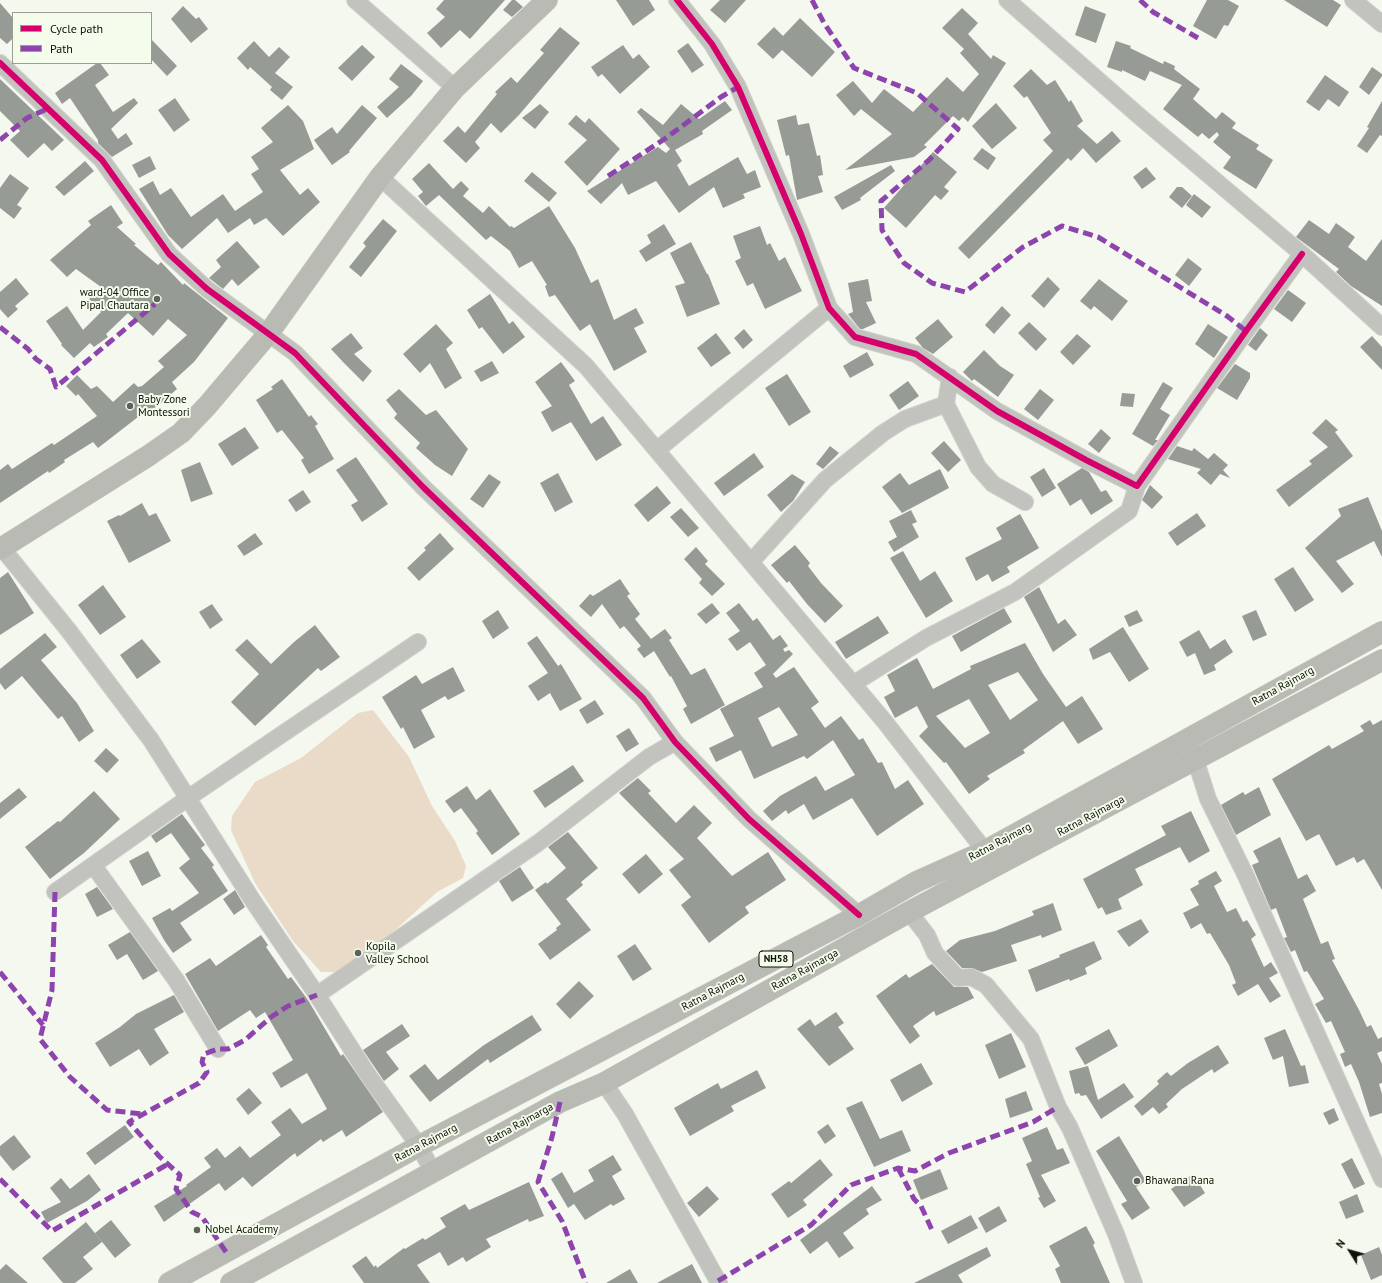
<!DOCTYPE html>
<style>
body{margin:0}
#map{position:relative;width:1382px;height:1283px;overflow:hidden;background:#f4f8ef;font-family:"PT Sans",sans-serif}
canvas{display:block}
.legend{position:absolute;left:12px;top:12px;width:140px;height:52px;box-sizing:border-box;background:#f4fceb;border:1px solid #989e91;margin:0;padding:5px 7px;list-style:none;font-size:12px;color:#0e110b}
.legend li{display:flex;align-items:center;gap:8px;height:20px}
.legend b{width:20px;border:1px solid #989e91}
.north{position:absolute;left:1330px;top:1231px;width:40px;height:40px;-webkit-text-stroke:3px #f4fceb;paint-order:stroke;rotate:307deg;font-size:11px;font-weight:700;line-height:16px;text-align:center;color:#0e110b}
.north::after{content:'';display:block;margin:auto;width:14px;height:18px;background:#0e110b;clip-path:polygon(50% 0,100% 100%,50% 72%,0 100%)}
</style>
<div id="map">
<canvas width="1382" height="1283"></canvas>
<ul class="legend">
<li><b style="height:5px;background:#d6006c"></b>Cycle path</li>
<li><b style="height:5px;background:#8e44ad"></b>Path</li>
</ul>
<div class="north">N</div>
</div>
<script>
const c = document.querySelector('canvas').getContext('2d');
c.lineJoin = 'round';
function fill(path, color) { c.fillStyle = color; c.fill(path, 'evenodd'); }
const shape = rows => new Path2D(rows.map(r => 'M' + r).join(''));
function strokePath(path, color, width, dash) { c.strokeStyle = color; c.lineWidth = width; c.lineCap = dash ? 'butt' : 'round'; c.setLineDash(dash || []); c.stroke(path); }
function write(font, color, halo, rows, align = 'center') {
  c.font = font + ' "PT Sans",sans-serif'; c.lineWidth = 4; c.setLineDash([]); c.textBaseline = 'middle'; c.strokeStyle = halo; c.fillStyle = color; for (const [text, x, y, turn = 0] of rows) {
    c.save(); c.translate(x, y); c.rotate((+turn || 0) * Math.PI / 180); c.textAlign = isNaN(turn) ? turn : align; if (halo) c.strokeText(text, 0, 0); c.fillText(text, 0, 0); c.restore();
  }
}
const green = shape([
 [373,710,409,757,432,806,455,841,466,866,463,878,437,892,368,955,334,972,321,972,293,941,255,883,231,830,232,816,255,782,301,758,358,713]
]);
const building = shape([
 [444,0,505,0,470,39,460,30,441,48,427,33,445,17,436,9],
 [512,0,515,0,523,7,512,17,503,10],
 [616,0,649,0,655,10,633,26],
 [720,0,746,0,725,23,710,10],
 [1207,0,1228,0,1239,6,1228,26,1224,25,1216,39,1193,26],
 [1284,0,1333,0,1341,5,1327,27],
 [0,3,13,18,13,38,7,44,0,38],
 [183,6,196,19,199,17,208,29,191,43,171,19],
 [1085,6,1106,14,1096,43,1075,35],
 [962,8,978,23,968,34,991,59,993,55,1006,63,968,122,963,117,959,121,953,116,924,145,927,147,914,157,845,170,892,134,861,109,854,116,836,95,853,81,872,103,884,89,913,112,947,77,963,92,979,74,960,53,964,49,942,28],
 [800,18,835,52,812,77,782,50,773,59,757,44,774,27,783,36],
 [560,27,580,43,519,115,501,133,491,123,475,142,480,148,466,163,443,141,458,126,465,133,497,94,495,92,511,77,517,83,544,53,540,50],
 [151,39,177,66,167,76,151,59],
 [254,41,269,57,279,47,290,57,275,73,293,87,282,100,270,90,272,87,250,67,248,70,237,58],
 [1116,41,1131,46,1130,48,1163,64,1164,61,1175,66,1174,69,1200,89,1193,99,1216,119,1222,112,1236,123,1232,128,1259,145,1256,149,1273,160,1256,189,1223,168,1231,157,1213,142,1219,135,1217,132,1209,139,1202,133,1198,137,1163,109,1182,85,1150,71,1145,81,1122,70,1122,72,1107,67],
 [688,43,704,65,692,73,677,51],
 [362,45,375,57,352,81,338,68],
 [623,45,633,59,639,54,650,67,620,94,602,74,598,77,591,67],
 [97,63,100,63,109,75,95,85,113,112,134,98,138,103,111,129,118,139,126,133,133,144,112,157,98,143,98,140,70,98,62,104,55,93],
 [401,64,423,81,411,96,387,118,377,107,399,87,389,79],
 [1372,67,1382,74,1382,76,1369,95,1359,87],
 [1031,69,1047,85,1055,80,1069,102,1071,100,1083,121,1077,126,1097,144,1112,131,1121,141,1096,163,1083,148,1071,161,1068,158,969,259,958,248,1053,151,1043,140,1051,133,1027,96,1024,98,1013,86],
 [1325,75,1349,92,1339,107,1328,99,1319,111,1306,102],
 [0,79,64,140,52,151,44,143,28,158,10,140,20,131,0,111],
 [175,98,190,120,174,132,158,110],
 [725,101,732,110,702,131,703,134,675,150,682,161,677,165,689,186,738,157,747,174,755,170,761,187,743,194,745,198,723,208,714,187,679,213,656,181,628,195,622,183,601,204,587,191,658,147,666,153,670,149,637,112,641,108,663,125,681,104,699,119],
 [1382,101,1382,136,1380,135,1367,153,1357,146,1369,128,1367,127],
 [996,103,1017,128,992,149,972,126],
 [540,104,549,112,535,129,522,118],
 [288,105,303,121,314,149,280,170,300,195,308,188,320,202,283,236,266,218,254,225,250,218,228,233,217,218,182,249,168,235,139,189,153,181,160,195,171,188,191,217,223,194,235,211,263,192,251,174,259,169,251,157,273,142,261,128],
 [362,105,377,118,349,151,350,152,332,165,314,140,332,127,337,134],
 [576,115,585,123,589,118,620,149,587,186,564,162,587,140,568,124],
 [796,115,798,125,809,123,817,156,820,155,823,175,818,176,823,192,797,200,789,155,786,156,777,120],
 [982,148,996,158,988,170,973,159],
 [933,152,957,172,944,187,949,191,941,200,935,195,906,228,884,208],
 [150,156,156,169,139,178,132,165],
 [85,161,94,171,64,196,55,187],
 [429,163,453,189,461,181,469,189,463,196,483,213,489,206,510,227,511,226,514,228,549,206,575,248,591,283,598,279,614,320,636,308,644,323,634,328,647,352,614,371,590,324,580,331,555,295,549,297,545,286,547,285,532,261,519,268,510,251,491,236,486,240,439,195,426,206,418,196,423,192,412,179],
 [891,165,895,171,860,198,861,200,842,210,834,197],
 [1146,167,1156,179,1142,189,1133,177],
 [532,172,557,193,549,202,524,181],
 [10,174,29,188,17,205,22,208,14,219,0,208,0,188],
 [1177,187,1182,187,1192,196,1182,208,1169,197],
 [1194,194,1211,207,1202,218,1186,205],
 [111,205,123,223,117,227,136,244,134,245,158,265,161,262,183,285,184,283,228,318,194,362,172,382,177,389,160,404,139,418,138,417,98,448,93,442,64,460,65,462,49,473,48,471,0,503,0,470,8,464,12,469,52,443,54,445,97,416,78,394,76,396,66,386,77,375,91,389,97,386,113,402,134,383,138,387,142,386,164,367,158,361,187,335,168,319,153,336,128,313,106,334,108,337,94,347,90,343,74,358,61,345,62,344,46,321,67,306,83,330,101,312,89,299,101,287,76,269,67,277,50,260,91,225,88,221],
 [383,219,397,231,361,277,349,267,366,246,363,243],
 [1309,220,1329,234,1336,223,1355,237,1348,247,1366,261,1382,239,1382,306,1351,286,1336,272,1339,269,1296,237],
 [664,224,676,244,646,262,639,251,651,243,647,235],
 [760,226,767,245,770,243,779,261,785,257,802,291,765,309,753,283,747,286,735,261,741,258,733,236],
 [237,241,260,267,238,286,232,279,223,289,209,278,221,267,216,260],
 [691,242,707,274,708,274,720,304,687,317,675,286,685,283,670,253],
 [1188,258,1202,269,1189,286,1175,275],
 [1048,277,1060,289,1044,308,1031,296],
 [16,278,29,294,15,306,18,309,8,318,0,309,0,292],
 [868,279,872,301,866,302,876,323,863,329,860,329,848,314,853,312,848,283],
 [1099,279,1128,301,1112,321,1094,306,1091,310,1080,301],
 [1288,290,1306,303,1292,322,1274,309],
 [490,294,509,324,513,321,525,337,503,354,482,327,479,329,467,310],
 [1002,306,1011,315,994,334,985,325],
 [938,319,953,337,933,354,923,348,915,338],
 [1029,322,1047,339,1036,351,1018,333],
 [436,324,453,343,446,349,462,378,445,389,430,363,420,373,403,354],
 [1208,324,1228,337,1214,358,1195,344],
 [1260,328,1268,335,1256,351,1248,345],
 [744,329,753,340,743,349,734,338],
 [351,333,363,348,354,354,372,371,363,382,343,362,331,349],
 [716,333,731,353,711,367,697,348],
 [1077,334,1091,346,1073,365,1060,352],
 [1372,336,1382,347,1382,370,1360,347],
 [984,350,1000,366,1014,375,998,397,974,379,972,381,963,372],
 [867,352,874,365,850,378,843,366],
 [492,361,499,373,481,382,474,371],
 [561,362,575,381,569,385,591,424,603,416,622,445,596,461,571,422,552,432,541,412,552,406,535,382],
 [1235,364,1250,373,1250,378,1237,400,1217,388],
 [787,374,811,412,789,426,765,388],
 [282,379,309,417,311,415,318,424,315,426,334,459,309,474,301,460,304,458,282,430,277,433,256,400,273,389,271,387],
 [908,381,919,396,899,410,889,395],
 [1163,382,1173,388,1160,409,1170,415,1155,440,1158,440,1153,446,1132,434],
 [399,389,426,415,436,410,468,449,452,476,435,465,416,448,420,443,394,418,397,414,386,400],
 [1040,389,1054,400,1038,420,1024,409],
 [1122,393,1135,394,1133,407,1120,406],
 [1326,419,1338,430,1335,432,1353,456,1289,507,1276,490,1312,464,1309,461,1328,447,1312,433],
 [245,427,259,448,232,466,218,444],
 [1101,429,1111,438,1099,453,1088,444],
 [944,441,961,460,948,472,931,453],
 [830,446,839,453,823,469,816,464],
 [1177,446,1192,451,1194,448,1208,459,1214,453,1228,465,1223,470,1230,478,1220,474,1211,485,1197,473,1201,469,1168,459],
 [754,453,764,467,724,496,714,483],
 [356,457,388,504,362,522,351,505,358,501,336,470],
 [200,462,213,494,191,502,181,470],
 [1044,468,1056,488,1042,497,1030,477],
 [1082,468,1089,472,1101,492,1106,490,1113,501,1091,515,1081,499,1070,506,1057,484],
 [940,469,949,488,902,513,882,487,900,473,909,485],
 [558,473,573,502,555,512,540,483],
 [489,474,501,482,483,508,470,499],
 [792,474,805,482,793,501,781,512,767,495],
 [1150,485,1163,497,1152,509,1142,500],
 [657,486,671,503,648,522,634,505],
 [303,490,311,502,296,512,288,500],
 [1368,497,1382,531,1382,557,1374,541,1336,561,1354,584,1342,593,1305,548,1341,516,1338,509],
 [142,503,149,516,156,513,171,541,129,563,107,521,119,515,120,516],
 [681,508,699,528,688,537,670,517],
 [911,510,917,522,912,524,919,537,894,552,888,542,897,537,889,521],
 [1197,513,1206,526,1177,546,1168,533],
 [1020,514,1039,548,1007,567,1010,572,992,582,988,574,976,581,965,558,1002,539,996,528],
 [255,533,263,544,244,556,237,546],
 [440,533,454,549,419,581,407,568,426,550,424,548],
 [795,545,810,563,808,566,821,583,843,606,825,623,807,604,789,581,787,583,771,565],
 [696,547,708,561,705,564,725,584,712,596,699,583,702,579,684,559],
 [903,551,920,581,935,571,953,601,926,618,890,558],
 [1293,567,1314,600,1295,612,1274,579],
 [8,572,34,613,0,635,0,578],
 [620,579,630,594,627,596,640,614,635,619,651,639,665,629,672,638,669,640,691,675,705,668,725,705,691,724,683,709,687,706,671,676,670,677,654,651,644,658,637,649,641,646,624,626,620,629,602,604,591,617,579,606,590,594,593,596],
 [103,585,126,617,100,635,78,605],
 [1039,587,1058,624,1065,619,1077,635,1053,652,1024,597],
 [712,603,720,613,706,624,697,614],
 [739,603,753,621,757,618,773,640,780,635,788,646,783,649,785,652,789,650,793,654,773,674,776,678,794,667,819,702,811,708,825,728,841,716,859,740,863,738,878,763,882,762,895,789,908,780,924,804,877,836,852,798,813,820,804,804,788,814,786,810,772,821,763,811,780,796,816,776,825,791,855,775,833,740,807,759,804,756,754,779,741,750,716,762,709,748,734,736,720,709,763,687,754,673,766,665,750,642,737,651,728,639,740,631,726,613],
 [779,707,798,735,772,747,758,718],
 [212,604,223,620,210,629,199,612],
 [1004,608,1012,622,961,652,952,636],
 [498,610,509,628,493,639,482,621],
 [1137,610,1143,621,1129,627,1124,616],
 [1256,610,1267,635,1253,641,1242,616],
 [878,616,889,633,846,659,835,642],
 [315,625,340,657,321,671,318,668,255,726,231,702,259,674,235,650,247,639,271,664,294,642],
 [1123,627,1149,669,1129,682,1110,652,1093,660,1089,649],
 [1199,630,1210,649,1225,639,1233,652,1214,665,1216,670,1204,675,1195,653,1187,657,1179,642],
 [45,633,57,647,41,660,77,703,94,731,79,742,62,716,58,719,22,676,5,690,0,683,0,669],
 [537,636,558,666,561,664,582,699,560,711,550,693,538,701,528,686,548,673,527,643],
 [142,639,161,662,137,679,120,655],
 [1025,643,1043,674,1066,707,1082,696,1103,729,1078,744,1063,721,1023,750,1025,753,987,776,990,779,969,794,946,762,944,763,919,736,928,727,917,706,895,718,884,697,895,691,887,675,917,658,933,689,971,669,970,666],
 [1018,672,1038,700,1010,720,988,685],
 [969,699,990,733,965,748,936,716],
 [453,667,465,691,448,700,445,696,421,710,435,737,414,749,403,727,401,729,382,697,416,675,422,684],
 [595,700,604,714,587,724,579,710],
 [1370,720,1373,725,1382,720,1382,890,1364,859,1357,863,1354,857,1336,866,1319,834,1306,841,1272,779,1329,745,1332,749,1364,731,1360,726],
 [629,728,639,744,626,752,616,736],
 [106,748,119,760,107,773,94,761],
 [573,765,584,781,545,808,533,791],
 [638,778,651,791,648,793,676,823,694,805,712,823,697,838,732,876,768,852,786,880,745,907,749,913,709,943,681,905,691,897,669,870,684,859,619,793],
 [467,786,476,800,490,789,520,834,492,855,476,833,478,831,461,808,454,813,445,801],
 [1259,787,1271,815,1236,835,1221,805,1243,792,1245,795],
 [19,788,27,797,0,819,0,803],
 [94,791,120,819,84,853,50,879,25,847,58,821,60,822],
 [1191,811,1210,851,1189,863,1180,847,1135,869,1143,885,1118,899,1122,909,1106,915,1102,907,1098,909,1083,879,1166,835,1161,826],
 [182,814,205,845,201,848,214,865,212,867,228,891,180,923,192,940,173,953,164,940,152,918,170,908,172,911,199,893,179,868,190,859,171,833,156,843,151,836],
 [568,832,598,868,581,882,583,885,566,899,591,930,550,960,538,944,557,930,556,928,561,924,535,890,546,882,547,884,566,868,548,847],
 [1280,837,1298,879,1307,874,1316,891,1303,899,1321,944,1328,941,1335,959,1332,960,1359,1010,1367,1027,1371,1025,1378,1039,1382,1037,1382,1051,1377,1053,1382,1064,1382,1083,1379,1084,1382,1094,1382,1113,1370,1117,1359,1082,1351,1064,1345,1067,1340,1054,1345,1052,1331,1021,1326,1023,1315,1004,1324,999,1307,971,1304,972,1295,950,1291,952,1284,938,1287,937,1276,908,1271,910,1252,865,1259,862,1253,851],
 [148,851,161,876,142,886,129,861],
 [646,854,663,874,639,894,622,874],
 [520,867,534,888,512,902,499,881],
 [1216,871,1222,881,1214,886,1227,912,1236,908,1243,922,1247,920,1256,935,1251,939,1264,967,1271,962,1278,973,1269,978,1281,996,1270,1003,1258,984,1238,996,1232,985,1236,983,1229,965,1210,933,1207,934,1201,923,1191,929,1183,913,1199,905,1190,889,1199,884,1198,881],
 [97,887,113,909,97,917,85,894],
 [235,890,245,907,234,915,223,899],
 [1053,903,1062,930,1042,938,1041,935,1011,945,1017,961,982,972,971,968,962,968,946,951,960,940,995,931,1034,915,1032,911],
 [1141,919,1149,932,1129,947,1117,931],
 [130,932,158,971,143,980,127,954,117,960,108,945],
 [261,935,268,945,266,947,288,979,291,977,308,1000,341,1056,343,1054,383,1112,346,1137,342,1130,323,1142,321,1139,297,1157,295,1153,252,1187,243,1177,225,1191,219,1183,164,1222,154,1206,187,1186,186,1185,211,1167,204,1158,217,1148,225,1158,240,1146,250,1158,281,1135,271,1122,290,1108,302,1124,327,1109,307,1073,281,1088,272,1073,293,1060,265,1012,256,1018,250,1010,218,1031,185,974,210,958,216,966],
 [1094,941,1102,959,1085,968,1087,974,1070,981,1069,979,1036,992,1028,970,1060,957,1059,955],
 [635,944,652,969,633,981,617,956],
 [932,964,954,987,968,987,974,998,936,1016,934,1011,913,1026,920,1036,910,1044,876,996,906,974,909,978],
 [579,981,594,996,570,1019,556,1004],
 [174,995,184,1012,154,1029,169,1053,150,1066,139,1049,110,1067,95,1043,120,1027,136,1014],
 [836,1012,844,1023,838,1027,854,1049,829,1066,797,1029,810,1019,815,1026],
 [532,1015,542,1030,490,1063,488,1059,430,1102,409,1076,425,1064,438,1080,484,1045],
 [402,1024,410,1036,386,1052,399,1069,384,1081,363,1050],
 [1109,1029,1118,1046,1085,1065,1075,1048],
 [1285,1029,1301,1066,1305,1065,1309,1083,1289,1087,1283,1056,1273,1060,1264,1038],
 [1011,1033,1026,1067,999,1079,985,1045],
 [1218,1045,1229,1063,1214,1073,1212,1069,1182,1089,1166,1104,1168,1107,1159,1114,1153,1107,1142,1116,1134,1106,1159,1084,1157,1081,1167,1072,1171,1076,1188,1063],
 [921,1063,933,1084,902,1102,890,1080],
 [1088,1066,1098,1100,1124,1083,1134,1097,1101,1119,1086,1095,1081,1096,1079,1093,1075,1094,1069,1071],
 [757,1070,766,1088,731,1106,734,1111,690,1136,674,1108,718,1083,721,1089],
 [249,1088,262,1103,248,1115,236,1099],
 [1026,1091,1033,1110,1010,1118,1005,1099],
 [862,1101,880,1139,902,1130,911,1151,874,1167,846,1108],
 [1334,1108,1339,1120,1329,1125,1323,1113],
 [828,1124,836,1136,825,1144,817,1132],
 [125,1125,134,1137,95,1165,86,1153],
 [1047,1127,1057,1150,1063,1148,1070,1163,1041,1175,1056,1201,1044,1208,1038,1198,1040,1197,1026,1164,1032,1161,1022,1138],
 [14,1135,31,1157,13,1171,0,1155,0,1146],
 [1119,1136,1146,1181,1136,1187,1150,1208,1132,1220,1121,1204,1127,1201,1096,1151],
 [613,1155,622,1170,612,1176,625,1199,613,1206,611,1204,585,1220,574,1204,568,1208,551,1179,562,1172,574,1193,594,1181,588,1170],
 [1352,1158,1365,1184,1354,1189,1341,1164],
 [820,1159,833,1175,803,1200,807,1205,788,1218,771,1194,789,1181,791,1183],
 [940,1169,948,1189,921,1200,913,1180],
 [89,1174,101,1190,87,1201,47,1223,41,1212,61,1202,50,1188,61,1178,70,1189],
 [1193,1174,1205,1193,1184,1207,1171,1189],
 [529,1182,544,1216,529,1222,528,1219,486,1239,491,1247,466,1262,463,1257,448,1266,440,1252,417,1265,430,1283,364,1283,352,1266,366,1256,374,1267,376,1265,377,1268,404,1248,405,1249,423,1238,425,1240,446,1227,440,1218,465,1204,469,1210],
 [707,1186,719,1199,699,1217,687,1203],
 [872,1186,882,1200,866,1209,869,1214,843,1233,854,1248,839,1258,827,1241,810,1254,800,1240],
 [1357,1194,1364,1212,1346,1219,1339,1202],
 [999,1206,1007,1221,986,1233,978,1218],
 [971,1215,978,1228,948,1244,941,1231],
 [111,1220,131,1245,115,1258,95,1233],
 [86,1222,102,1242,83,1257,93,1269,75,1283,63,1283,42,1258],
 [1086,1226,1095,1243,1093,1245,1110,1283,1061,1283,1055,1269,1060,1266,1049,1246],
 [987,1247,991,1256,958,1275,963,1283,914,1283],
 [1379,1247,1382,1255,1382,1275,1371,1280,1361,1255],
 [6,1264,28,1283,0,1283,0,1270],
 [692,1264,702,1283,657,1283],
 [630,1269,638,1283,606,1283]
]);
const minor = shape([
 [355,0,455,88],
 [677,0,712,44,738,87,801,234,829,308,855,337,916,354,997,411,1086,460,1137,486,1246,331,1302,254],
 [1007,0,1138,115,1302,254,1382,327],
 [1353,0,1382,24],
 [0,63,102,160,169,254,207,289,295,353,423,487,643,698,675,742,749,819,859,915],
 [380,177,586,366,885,722,985,851],
 [950,377,946,404,978,467,993,484,1025,502],
 [657,450,829,308],
 [2,548,69,631,151,740,253,901,317,995,368,1075,419,1146,433,1172],
 [751,562,825,480,883,433,905,419,946,404],
 [853,684,926,638,1015,592,1129,511,1137,486],
 [1192,749,1208,799,1245,874,1382,1179],
 [93,865,176,980,218,1049],
 [55,892,188,798,418,642],
 [909,912,927,935,935,953,958,978,971,977,986,985,1031,1039,1058,1107,1070,1128,1116,1234,1134,1283],
 [317,995,538,843,649,757,675,742],
 [604,1083,625,1114,719,1283]
]);
const major = shape([
 [0,549,148,456,181,433,207,406,268,334,380,177,455,88,547,0],
 [169,1283,419,1146,859,915,916,882,985,851,1382,632],
 [231,1283,560,1102,604,1083,909,912,1382,660]
]);
const quiet = shape([
 [812,0,824,23,854,68,917,93,958,129,929,160,881,201,882,230,904,263,932,283,965,292,1023,247,1062,226,1098,237,1227,316,1246,331],
 [1140,0,1153,12,1198,38],
 [0,140,27,118,47,109],
 [608,176,666,138,721,97,738,87],
 [0,327,28,349,36,359,50,369,56,387,155,304],
 [55,892,52,990,40,1039,70,1077,107,1110,142,1114],
 [0,972,43,1025],
 [560,1102,552,1137,538,1182,562,1221,586,1283],
 [898,1168,914,1199,921,1206,932,1230],
 [0,1179,52,1231,168,1164],
 [226,1252,202,1217,192,1212,176,1189,180,1175,159,1156,129,1122,199,1083,207,1072,202,1062,204,1054,218,1049,228,1049,245,1040,271,1017,288,1006,317,995],
 [718,1281,811,1225,851,1185,898,1168,915,1171,949,1153,1033,1122,1058,1107]
]);
const cycleway = shape([
 [677,0,712,44,738,87,801,234,829,308,855,337,916,354,997,411,1086,460,1137,486,1246,331,1302,254],
 [0,63,102,160,169,254,207,289,295,353,423,487,643,698,675,742,749,819,859,915]
]);
const markers = [
 [157,299,4,"#5e625b"],
 [130,406,4,"#5e625b"],
 [358,953,4,"#5e625b"],
 [1137,1181,4,"#5e625b"],
 [197,1230,4,"#5e625b"]
];
const shields = [
 [776,959,34]
];
const shieldNames = [
 ["NH58",776,959]
];
const poiNames = [
 ["ward-04 Office",149,293,"right"],
 ["Pipal Chautara",149,306,"right"],
 ["Baby Zone",138,400],
 ["Montessori",138,413],
 ["Kopila",366,947],
 ["Valley School",366,960],
 ["Bhawana Rana",1145,1181],
 ["Nobel Academy",205,1230]
];
const streetNames = [
 ["Ratna Rajmarg",1283,686,-29],
 ["Ratna Rajmarga",1091,816,-28],
 ["Ratna Rajmarg",1000,842,-28],
 ["Ratna Rajmarga",805,970,-29],
 ["Ratna Rajmarg",713,992,-28],
 ["Ratna Rajmarga",520,1124,-29],
 ["Ratna Rajmarg",426,1143,-28]
];
fill(green, '#eadac8');
fill(building, '#969b95');
strokePath(minor, '#cfd2cb', 18);
strokePath(major, '#cfd2cb', 22);
strokePath(minor, '#c2c2be', 16);
strokePath(major, '#b9bab4', 21);
strokePath(quiet, '#8e44ad', 5, [10, 5]);
strokePath(cycleway, '#d6006c', 6);
for (const [x, y, r, color] of markers) { const dot = new Path2D(); dot.arc(x, y, r, 0, 2 * Math.PI); c.fillStyle = color; c.fill(dot); strokePath(dot, '#f4fceb', 1.5); }
for (const [x, y, w] of shields) { const box = new Path2D(); box.roundRect(x - w / 2, y - 8, w, 16, 3); c.fillStyle = '#f4fceb'; c.fill(box); strokePath(box, '#0e110b', 1); }
write('bold 10px', '#0e110b', null, shieldNames);
write('11px', '#0e110b', '#f4fceb', poiNames, 'left');
write('11px', '#0e110b', '#f4fceb', streetNames);
</script>
